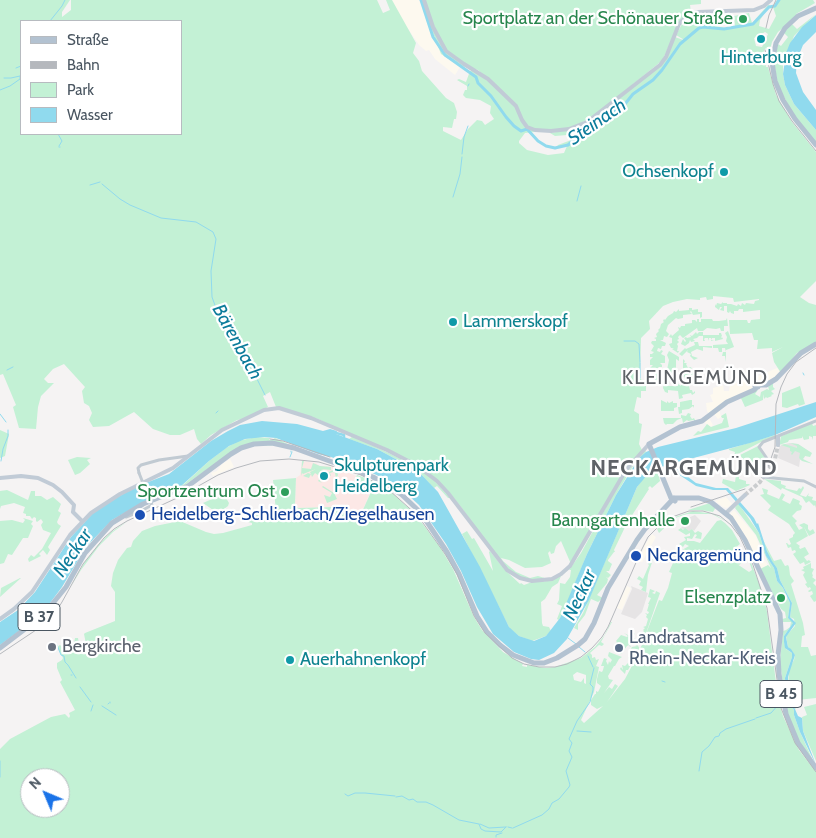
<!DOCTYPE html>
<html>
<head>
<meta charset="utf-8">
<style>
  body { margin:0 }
  #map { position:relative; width:816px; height:838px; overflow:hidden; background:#f5f3f3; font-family:Cabin,sans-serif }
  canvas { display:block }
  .legend { position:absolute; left:20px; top:20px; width:162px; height:115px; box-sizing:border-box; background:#fff; border:1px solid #b7bbc0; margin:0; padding:6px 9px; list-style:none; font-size:15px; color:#4a5661 }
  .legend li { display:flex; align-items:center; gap:10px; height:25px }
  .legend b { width:25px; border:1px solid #b7bbc0 }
  .north { position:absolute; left:20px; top:768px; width:50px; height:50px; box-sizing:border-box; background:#fff; border:1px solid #b7bbc0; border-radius:50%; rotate:315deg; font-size:14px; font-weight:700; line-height:20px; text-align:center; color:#4a5661 }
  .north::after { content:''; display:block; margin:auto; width:18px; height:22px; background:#1a73e8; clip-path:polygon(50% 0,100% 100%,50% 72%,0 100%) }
</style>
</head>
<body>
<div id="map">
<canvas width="816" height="838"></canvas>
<ul class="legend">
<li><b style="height:6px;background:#b3c2d1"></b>Straße</li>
<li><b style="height:6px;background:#b5b8bd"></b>Bahn</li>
<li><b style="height:14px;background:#c3f1d5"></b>Park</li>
<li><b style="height:14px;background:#90daee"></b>Wasser</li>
</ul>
<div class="north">N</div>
</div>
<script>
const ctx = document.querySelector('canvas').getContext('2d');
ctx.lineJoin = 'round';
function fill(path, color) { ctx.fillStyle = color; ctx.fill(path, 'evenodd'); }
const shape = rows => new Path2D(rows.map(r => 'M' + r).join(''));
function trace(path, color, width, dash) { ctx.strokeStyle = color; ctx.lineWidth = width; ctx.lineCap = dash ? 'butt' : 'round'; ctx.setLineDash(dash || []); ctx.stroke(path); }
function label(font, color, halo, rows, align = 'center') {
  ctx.font = font + ' Cabin,sans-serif'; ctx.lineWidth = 4.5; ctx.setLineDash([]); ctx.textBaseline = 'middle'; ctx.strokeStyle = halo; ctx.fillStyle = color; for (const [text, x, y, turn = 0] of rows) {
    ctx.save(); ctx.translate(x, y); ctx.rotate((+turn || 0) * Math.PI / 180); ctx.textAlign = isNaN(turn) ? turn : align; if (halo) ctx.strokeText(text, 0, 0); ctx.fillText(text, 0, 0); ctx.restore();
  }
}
fill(shape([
  [392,0,419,0,431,34,441,53,460,67,455,75,435,59,429,50,426,51,419,45,403,21],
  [777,368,781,373,768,381,762,383,757,380,758,376],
  [752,378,752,390,719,409,721,417,718,419,714,414,709,418,713,425,711,427,705,423,705,419,710,415,707,411,706,403,713,402,710,395,713,394,713,388,723,385,724,391,729,391,730,385],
  [230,459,234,467,213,476,211,473,217,471,222,464],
  [726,497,732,504,727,508,723,507,715,501],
  [734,510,756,536,764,559,768,565,765,567,760,569,730,514],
  [652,534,656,537,642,562,639,561,645,545],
  [627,586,631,588,622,610,617,608]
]), '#fdf9ef');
fill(shape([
  [790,443,798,444,808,451,804,458,800,460,799,467,778,458,779,448,781,445],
  [695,515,701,521,694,531,692,529,689,532,681,528,685,524,682,519,686,516,688,518],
  [631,586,648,593,642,612,635,619,621,614,632,589]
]), '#e6e4e5');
fill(shape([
  [302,461,316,463,320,466,327,466,340,469,356,476,354,482,359,488,362,489,367,487,371,491,361,514,333,507,298,508,295,504,296,478,300,475]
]), '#fce8e6');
fill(shape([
  [0,0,70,0,62,12,62,17,71,10,71,0,377,0,383,13,390,10,386,0,392,0,416,43,413,53,419,61,422,71,446,98,454,103,457,112,456,119,454,119,452,128,443,127,443,131,461,140,468,129,477,120,482,121,485,125,494,119,490,113,491,106,480,100,466,98,463,95,465,90,467,90,467,86,457,80,459,79,466,82,470,71,473,70,504,93,478,70,458,65,441,54,420,0,701,0,701,4,690,5,691,12,680,21,663,59,658,64,591,118,570,128,525,133,519,141,519,143,527,150,548,155,564,153,567,146,556,148,558,145,579,137,588,129,586,127,567,135,555,136,550,133,570,130,583,125,664,62,675,37,686,41,676,35,682,24,691,17,704,13,710,25,726,28,735,26,734,16,749,13,752,23,768,5,770,5,760,20,759,26,769,29,776,16,773,7,777,0,813,0,815,3,796,14,797,16,778,32,772,42,769,54,768,54,766,48,764,50,766,67,768,67,776,95,792,122,816,152,816,281,800,297,809,303,816,305,816,343,797,353,781,373,774,362,772,353,783,347,772,352,772,348,757,349,758,340,754,340,752,333,730,334,729,320,747,320,748,323,750,323,751,320,760,319,760,310,743,312,743,309,739,309,738,311,734,311,734,314,731,313,730,311,729,313,727,312,727,306,724,306,724,311,720,310,722,307,720,307,719,310,715,307,715,304,716,306,717,303,721,304,723,302,723,303,727,303,727,304,731,304,737,306,738,304,741,306,742,303,745,305,746,303,754,304,755,301,759,300,759,299,734,302,733,298,713,296,713,299,707,300,706,297,700,298,700,300,687,299,673,302,663,306,649,321,650,329,641,338,640,378,646,386,646,391,641,391,641,398,637,397,634,411,639,414,639,423,642,424,639,444,642,450,628,466,571,564,561,541,556,546,554,553,551,554,550,551,548,553,551,563,542,567,525,568,509,560,501,558,503,561,516,572,530,578,538,576,548,579,538,581,524,579,512,573,502,563,461,507,449,492,424,470,318,419,276,407,270,392,263,396,268,407,245,419,237,420,211,435,201,444,197,439,194,429,180,435,170,435,153,429,134,412,109,426,93,427,89,420,92,413,89,406,84,403,82,391,85,387,64,364,53,369,44,379,48,383,54,383,41,396,38,407,36,429,19,428,13,407,16,405,3,374,0,375],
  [21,21,181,21,181,134,21,134],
  [765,32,768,34,762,47,756,46,754,38],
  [816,14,794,36,783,64,783,74,785,85,794,104,816,130,816,143,795,117,778,86,774,61,778,44,781,46,788,37,784,33,791,23,797,29],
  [689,308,692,308,692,310,698,309,698,312,702,312,702,317,700,318,700,314,693,315,691,311,690,312,692,314,683,315,683,318,678,319,676,318,668,325,666,331,669,334,667,337,664,336,663,340,660,340,666,343,665,346,662,346,661,349,658,348,657,351,660,352,661,350,663,351,661,354,665,356,665,363,660,363,662,365,662,367,659,367,658,368,662,370,661,377,659,377,658,384,651,382,650,369,652,371,654,369,650,368,653,365,650,365,650,360,653,357,650,357,650,354,652,354,654,352,651,351,654,346,651,343,652,341,656,341,656,339,654,338,657,337,656,334,659,331,658,330,660,328,661,324,664,322,663,321,664,319,665,320,668,316,673,313,674,311,676,312,679,309,679,311,689,310],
  [727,318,728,326,724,326,724,331,721,331,720,328,716,329,707,328,703,331,698,331,697,328,683,338,680,335,678,337,679,339,677,340,679,342,677,344,678,346,677,351,679,351,678,353,672,349,674,348,671,348,669,344,672,343,672,338,669,337,671,334,672,336,679,330,678,327,680,328,681,326,685,326,685,324,692,323,692,320,695,320,697,322,697,319,699,319,699,322,701,322,701,319,712,319,713,321,719,321,726,320],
  [728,331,734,347,726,350,726,362,725,356,722,356,723,352,726,352,725,348,722,348,722,352,719,352,718,348,713,348,713,345,728,344,726,341,727,337,725,333],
  [696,332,697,334,699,332,703,332,703,335,719,335,719,333,721,333,722,336,721,337,721,338,722,337,723,339,715,341,715,338,712,338,711,340,714,341,711,341,711,338,709,338,708,341,708,338,705,338,704,339,705,341,703,341,703,336,699,336,697,338,693,339,695,341,691,342,690,340,689,343,685,346,681,344,683,339,685,342,686,341,684,338,686,337,687,338,691,337,690,335,692,336],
  [694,342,698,342,699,346,712,346,712,348,703,347,703,351,697,349,691,352,692,356,698,358,694,360,690,356,691,354,687,352,688,350,682,356,679,354,685,348,686,349,695,345],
  [669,351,679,357,679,361,676,359,676,375,679,375,679,382,671,380,672,377,669,378,669,382,669,380,667,381,665,379,665,381,662,380,666,375,669,360,667,355],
  [683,359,685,361,684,363,687,363,686,364,688,368,691,367,695,378,693,378,694,376,689,378,688,375,684,378,683,375],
  [686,382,688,382,690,390,692,390,693,393,695,391,695,393,692,395,691,393,682,395,683,398,679,399,678,391,668,390,668,393,665,392,663,388,664,383,669,386,678,386,678,384,681,386,681,383,684,383,684,385,686,385],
  [773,383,773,387,775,389,771,391,774,394,771,395,772,396,767,398,766,397,764,399,763,394,763,400,745,407,740,396,758,390,755,394,760,397,761,392,767,389,769,390,768,386],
  [800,386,805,404,799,406,798,404,787,408,782,407,782,393],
  [661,400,667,403,667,401,669,403,673,401,673,403,677,403,677,407,674,408,674,411,661,411],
  [690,400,692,400,692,405,694,405,694,408,693,406,689,409,682,410,682,413,679,414,678,407,680,407,680,402],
  [688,413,691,414,690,416,692,419,694,418,696,422,694,421,694,420,688,421,687,420,683,423,682,418,677,420,673,424,667,424,666,425,664,423,663,418,681,418,681,415,686,416],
  [726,413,729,427,693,436,698,431,701,432,707,424,711,427,722,423,724,418,722,418,721,416],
  [812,423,813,426,816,425,816,436,813,436,813,440,812,437,809,436,809,439,804,440,802,436,802,438,789,440,788,442,779,445,781,437,777,438],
  [0,430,9,434,5,456,0,458],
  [775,435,775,437,761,442,734,456,735,452,729,450,729,449],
  [353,436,408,461,433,479,450,498,448,498,437,486,434,488,418,471,377,449,349,439],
  [256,437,270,438,269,440,272,440,275,438,290,445,240,446,182,487,168,491,184,484,209,461,226,448,238,441],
  [790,443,798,444,812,453,810,457,805,456,803,459,813,464,802,461,799,458,800,453,795,451,792,455,791,454,792,452,790,451,790,448,781,445,785,444,797,448,797,446],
  [758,446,767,460,764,468,753,467,744,461,740,455],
  [645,450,646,452,633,466,616,495,587,554,568,601,559,620,557,619,562,606,557,604,559,600,560,583,565,584,570,577,571,570,569,570,581,553,621,480],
  [77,457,91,458,87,460,90,464,80,473,75,475,68,460],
  [302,461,304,461,302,468,311,469,313,463,320,466,331,467,331,470,321,469,329,472,333,470,334,467,336,468,338,475,336,479,335,473,333,472,330,473,331,476,323,472,323,476,320,481,322,483,318,481,321,477,315,473,312,477,311,474,309,478,303,476,308,473,311,474,310,472,316,469,303,474,302,473,301,476],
  [657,468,660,481,652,488,650,486,648,488,649,489,627,523,614,550,615,552,614,552,608,560,608,561,612,564,609,571,606,571,611,575,608,578,606,577,608,579,607,583,597,595,603,598,598,602,591,599,585,615,578,624,578,630,574,628,583,613,637,487,644,477],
  [357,475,371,480,389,490,416,515,440,547,453,569,474,617,482,630,503,652,523,664,522,666,527,667,527,665,546,668,555,667,581,658,595,647,604,636,611,622,612,622,601,642,604,644,602,646,599,645,590,653,592,655,592,658,595,657,596,660,599,659,596,666,599,667,594,692,581,720,584,723,603,706,597,709,591,705,591,700,595,694,596,694,596,691,598,692,601,686,597,683,597,679,599,671,602,672,603,670,604,666,601,666,604,658,607,659,606,661,608,665,609,661,610,663,612,660,608,656,609,652,622,657,619,659,615,666,614,666,608,676,609,679,613,680,604,693,609,687,612,689,615,684,618,686,607,702,625,679,635,660,636,655,628,670,626,670,625,674,620,669,621,667,623,670,622,665,625,666,629,662,628,657,630,657,633,652,630,650,632,647,637,646,633,644,635,641,640,649,644,640,642,642,640,641,639,637,644,631,643,630,645,628,643,627,646,626,648,619,646,617,647,615,645,613,648,614,649,612,647,611,649,604,648,604,651,598,648,597,650,589,655,591,652,593,655,594,656,591,660,593,644,639,659,600,662,601,668,588,672,573,669,572,676,556,682,550,689,546,685,544,683,547,679,544,686,540,684,537,690,536,690,533,686,535,678,530,681,528,683,530,685,528,689,531,692,529,695,533,698,531,702,533,701,539,695,538,697,535,695,534,692,539,687,538,687,541,694,541,700,543,717,521,721,520,725,523,732,530,740,544,735,548,743,562,739,565,737,564,749,572,752,570,749,561,750,560,763,594,767,612,778,698,783,716,799,750,816,772,816,838,0,838,0,749,10,739,51,717,65,714,69,718,70,716,69,713,75,710,60,682,62,680,57,668,57,663,62,660,63,658,57,647,60,645,62,647,63,645,61,643,65,641,74,643,75,638,78,638,79,644,86,644,84,634,85,633,115,621,115,592,111,586,113,573,118,560,127,548,131,547,133,541,142,531,155,526,180,521,206,532,214,534,223,533,252,525,252,523,240,520,240,518,276,512,273,480,296,478,295,504,298,508,333,507,361,514,371,492,367,487,362,489,356,488,356,483,354,482],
  [577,672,586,675,586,684,584,683,584,678,581,682,574,680,573,675],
  [30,778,60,778,60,808,30,808],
  [736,475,739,477,739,479,746,481,746,484,749,484,750,485,736,491,722,483,723,479,735,482],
  [764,479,781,481,781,484,786,486,785,488,788,489,797,491,799,488,801,489,803,486,804,488,800,495,806,497,809,493,808,496,813,497,812,500,816,501,816,508,815,505,814,506,809,501,806,503,802,497,782,488,781,490],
  [323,486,334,493,337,499,327,503,324,495,330,497,332,493,322,487],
  [762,488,768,490,767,494,779,499,782,493,785,495,782,500,790,504,793,498,800,501,799,504,802,506,801,510,797,511,792,516,797,521,795,523,799,530,803,528,799,525,804,523,808,525,808,529,810,531,813,529,815,533,809,536,804,527,808,536,796,543,800,546,799,547,800,549,805,547,809,554,804,557,807,561,809,560,811,562,805,565,804,562,800,564,793,554,796,552,795,550,792,551,791,547,788,548,786,543,787,543,789,545,791,544,789,539,793,537,793,535,795,533,789,524,768,510,771,506,760,495,764,494],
  [7,490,28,500,31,491,35,491,35,496,41,496,47,500,53,497,61,504,58,511,61,513,57,522,58,524,61,526,48,547,50,550,47,555,43,550,39,554,41,556,29,562,28,559,31,555,34,557,42,549,51,533,43,530,41,525,43,522,41,519,37,522,36,521,36,518,34,517,32,519,30,516,26,516,26,514,23,513,25,507,14,503,1,506,0,509,0,491],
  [221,495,226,498,229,503,228,506,224,509,213,510,203,503],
  [710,503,716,507,713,512,701,510,688,510],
  [738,503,759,533,766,556,774,568,777,581,783,588,790,603,788,618,794,622,784,636,784,642,786,649,792,653,792,657,785,678,786,691,788,700,794,710,794,715,800,732,814,763,800,744,787,714,780,662,783,631,786,630,790,627,791,622,783,622,782,619,786,618,785,612,781,609,760,569,768,565,771,568,756,535,735,508],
  [693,511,714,514,727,522,712,514,687,514,675,518,659,533,657,529,669,519],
  [23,518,33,521,31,524,33,526,28,538,23,538,12,555,8,554,4,563,0,564,0,521,12,520,23,523,25,520],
  [128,521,113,532,99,546,81,570,70,588,84,563,98,545,111,532],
  [467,531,472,539,474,538,493,571,489,552,490,551,504,569,520,584,521,583,524,585,532,582,548,581,561,576,558,583,552,587,545,599,541,602,542,623,543,626,549,627,551,631,546,636,532,641,519,636,510,629,462,534],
  [763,540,774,561,781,559,785,566,788,565,789,567,790,575,794,581,791,584,803,623,805,635,802,636,801,647,808,647,811,656,816,655,816,698,797,700,795,702,796,710,789,696,788,688,789,669,794,660,795,655,788,647,786,636,795,626,794,619,790,617,792,603,780,580,777,568,770,559],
  [651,558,653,559,648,575,646,592,641,590,643,587,639,585,641,581,637,579,639,576,643,579,649,565,648,564],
  [811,563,811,568,814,569,812,573,813,576,812,577,816,580,813,583,816,586,816,601,814,602,810,596,813,594,812,591,809,592,808,591,811,589,810,587,808,588,805,584,807,583,803,575,805,572,801,570,804,569,803,567],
  [20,578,21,578,0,597,1,588],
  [624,633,630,636,635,633,633,637,635,639,633,642,630,641,629,645,631,646,630,647,629,645,627,646,621,654,614,651,622,649,623,646,620,644,617,646,615,644,617,642,616,641,621,635,627,637,628,636],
  [816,704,816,761,803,731,802,717,807,715,804,707]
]), '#c3f1d5');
fill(shape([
  [816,15,816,32,803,45,797,60,796,73,803,92,816,110,816,130,794,104,785,85,783,74,786,53,790,43,802,27],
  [816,402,816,417,800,424,775,435,750,443,671,464,696,483,716,488,728,488,754,518,757,524,758,523,767,551,772,561,777,568,780,580,792,603,790,617,796,623,786,637,788,647,791,649,795,655,788,677,788,693,798,716,802,718,803,731,816,765,800,732,794,715,794,710,788,700,786,691,785,678,792,657,792,653,785,648,784,642,784,636,793,623,788,618,790,603,783,588,777,581,774,568,766,556,759,533,750,518,726,490,713,490,696,486,666,466,660,467,648,474,637,487,589,600,567,639,554,653,539,660,531,659,514,652,493,634,477,607,461,571,446,544,419,505,396,484,357,466,331,457,318,454,276,438,264,437,245,439,229,446,209,461,180,487,147,500,112,520,86,547,62,587,50,603,19,631,0,645,0,622,18,610,35,592,71,537,93,513,105,504,138,486,169,474,211,441,228,431,240,425,262,421,297,424,323,431,330,429,337,431,336,434,377,449,418,471,438,492,480,567,509,627,519,636,534,641,546,636,560,618,587,554,616,495,639,458,646,452,658,447,736,428]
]), '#90daee');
trace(shape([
  [50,21,62,6,65,0],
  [16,68,21,66],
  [4,78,11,78,20,76],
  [468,86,469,84],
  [0,90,10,86,20,79,20,76,21,75],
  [58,134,62,141,59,146],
  [59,147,60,147],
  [462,154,464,137,468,126],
  [102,184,120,199,130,205,161,218,196,222,213,232,216,239,211,271,212,297,221,322,241,347,265,395],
  [90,185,100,182],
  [453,197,460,174,462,157],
  [577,201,581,186],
  [624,341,635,341,639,344,640,362],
  [7,370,13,367],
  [803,373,804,375],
  [640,378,640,363],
  [216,413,218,411],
  [0,414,6,422],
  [291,451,291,452],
  [290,457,292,452],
  [1,461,3,449,8,436,8,430],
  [568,638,576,644],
  [57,645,61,655,64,656,65,662,68,665,76,678],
  [579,647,585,652],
  [588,656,593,667],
  [71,675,72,675],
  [662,681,665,682],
  [80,687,91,702],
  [110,703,110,702],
  [108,704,109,703],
  [102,706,116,715],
  [91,711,93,705],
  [756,718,771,713,779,704],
  [577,731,591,732],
  [0,761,0,777],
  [699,771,702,752,709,746,715,737,719,736,720,733,726,729,755,719],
  [345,794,348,796,355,793,365,793,395,796],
  [396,797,402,796,409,800,413,799,417,802,426,802,433,805,459,820,479,824,481,829,485,831,501,832,506,827],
  [480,824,489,828,506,827],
  [508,827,512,828],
  [513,828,542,815,549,809,552,803,559,799,569,787,570,785,566,771,572,757,569,751,572,743,569,739,577,721,590,702,593,690,593,687,590,684,594,668],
  [496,837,496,835,502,833]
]), '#90daee', 1);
trace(shape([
  [336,433,344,435,344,437]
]), '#90daee', 2.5);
trace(shape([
  [421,0,433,37,445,55,476,77,478,83,491,96,506,117,514,126,521,131,527,129,538,141,546,146,555,148,568,145,591,125,625,104,633,94,653,80,662,70,680,44,699,28,703,27,724,29,753,24,769,7,775,6,779,0]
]), '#90daee', 3);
trace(shape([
  [745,495,760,482,769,469,775,459,778,445]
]), '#caccce', 4, [4, 2]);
trace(shape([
  [816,421,763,442,759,447,768,460,767,464,762,473,763,477,804,481,816,487],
  [139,473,138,468,141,465,159,460,188,456],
  [126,517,141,511,152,505,151,503]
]), '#c1cad2', 3);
trace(shape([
  [424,0,433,27,446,51,464,64,488,79,516,106,522,120,527,127,535,130,551,131,569,129,587,122,660,65,666,57,679,24,688,15,698,12,754,10,764,6,771,0],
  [778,445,778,437],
  [0,478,21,476,38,478,53,485,62,492,74,505,73,512],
  [73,512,82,521],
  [726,513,745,495],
  [0,619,14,609,32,592,70,535,91,513,120,494,173,468,222,430,264,410,279,408,311,418,387,450,416,465,437,481,448,493,507,570,520,578,532,581,552,579,561,574,570,566,626,470,649,444]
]), '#c1cbd6', 4);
trace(shape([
  [816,8,798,16,785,28,776,43,772,62,775,81,783,100,795,119,816,145],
  [756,383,759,384,758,387,755,386,756,383],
  [759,385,766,385,776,379,801,353,816,344],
  [674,498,699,498,711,502,731,518,745,540,780,614,781,630,778,655,779,674,786,714,798,743,816,768],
  [675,501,671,498,649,444,680,427,702,421,727,402,754,390,757,387],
  [0,648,25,629,49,608,66,587,85,553,112,523,143,504,188,486,231,454,241,448,254,444,272,443,294,448,373,477,401,494,421,513,447,552,459,574,477,616,487,632,500,645,513,655,534,663,544,663,557,658,578,645,585,639,594,623,608,588,637,540,645,529,674,498]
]), '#b3c2d1', 5);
trace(shape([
  [766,28,769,15,776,0],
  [765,50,773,84,779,101,792,121,816,151],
  [270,439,283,441,330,457],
  [768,467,775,447,776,404,781,387,787,374,796,362,816,348],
  [691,507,745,489],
  [0,654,42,626,54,615,62,602,83,564,104,538,114,529,127,521,177,498,218,475,236,468,260,461,289,459,319,462,361,475,389,490,418,516,445,554,457,574,474,616,485,633,512,658,524,664,539,667,555,667,567,664,581,657,592,648,602,637,608,627,641,551,648,537,662,523,672,517,689,511,703,511,720,516,731,525,740,537,753,565,767,608,781,708,795,743,816,772]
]), '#b5b8bd', 1);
trace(shape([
  [139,473,151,503]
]), '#c1cad2', 3);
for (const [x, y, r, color] of [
  [743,19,5,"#2e9e5b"],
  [761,39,5,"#0f9aa8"],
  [724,172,5,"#0f9aa8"],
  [453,322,5,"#0f9aa8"],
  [324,476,5,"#0f9aa8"],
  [285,492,5,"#2e9e5b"],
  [140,515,6,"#1a4fb4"],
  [685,521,5,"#2e9e5b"],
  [636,556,6,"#1a4fb4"],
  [781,598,5,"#2e9e5b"],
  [52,647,5,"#6b7280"],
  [619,648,5,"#5c6f8a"],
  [290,660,5,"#0f9aa8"]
]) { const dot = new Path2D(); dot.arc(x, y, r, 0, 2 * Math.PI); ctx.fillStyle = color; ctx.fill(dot); trace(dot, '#fff', 2); }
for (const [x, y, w] of [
  [39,617,42],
  [781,694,42]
]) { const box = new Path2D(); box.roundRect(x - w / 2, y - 13.5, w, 27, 4); ctx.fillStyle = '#fff'; ctx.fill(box); trace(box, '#4a5661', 1); }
label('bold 16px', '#4a5661', null, [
  ["B 37",39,617],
  ["B 45",781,694]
]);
label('18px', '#27864d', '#fff', [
  ["Sportplatz an der Schönauer Straße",733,19],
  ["Sportzentrum Ost",275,492],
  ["Banngartenhalle",675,521],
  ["Elsenzplatz",771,598]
], 'right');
label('18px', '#0d838f', '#fff', [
  ["Hinterburg",761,58,"center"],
  ["Ochsenkopf",714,172,"right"],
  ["Lammerskopf",463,322],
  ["Skulpturenpark",334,466],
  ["Heidelberg",334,487],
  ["Auerhahnenkopf",300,660]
], 'left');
label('18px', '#164399', '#fff', [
  ["Heidelberg-Schlierbach/Ziegelhausen",151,515],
  ["Neckargemünd",647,556]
], 'left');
label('18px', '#4e5e75', '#fff', [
  ["Landratsamt",629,638],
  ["Rhein-Neckar-Kreis",629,659]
], 'left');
label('18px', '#5b616d', '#fff', [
  ["Bergkirche",62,647]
], 'left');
label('italic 19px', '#0c7c9b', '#fff', [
  ["Steinach",597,122,-35],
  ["Bärenbach",237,342,61],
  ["Neckar",73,553,-56],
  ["Neckar",580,595,-65]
]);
ctx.letterSpacing = '1px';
label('20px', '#5f6368', '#fff', [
  ["KLEINGEMÜND",695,378]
]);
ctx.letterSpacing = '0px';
ctx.letterSpacing = '1px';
label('bold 22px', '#5f6368', '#fff', [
  ["NECKARGEMÜND",684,469]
]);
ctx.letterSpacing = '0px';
</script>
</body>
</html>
